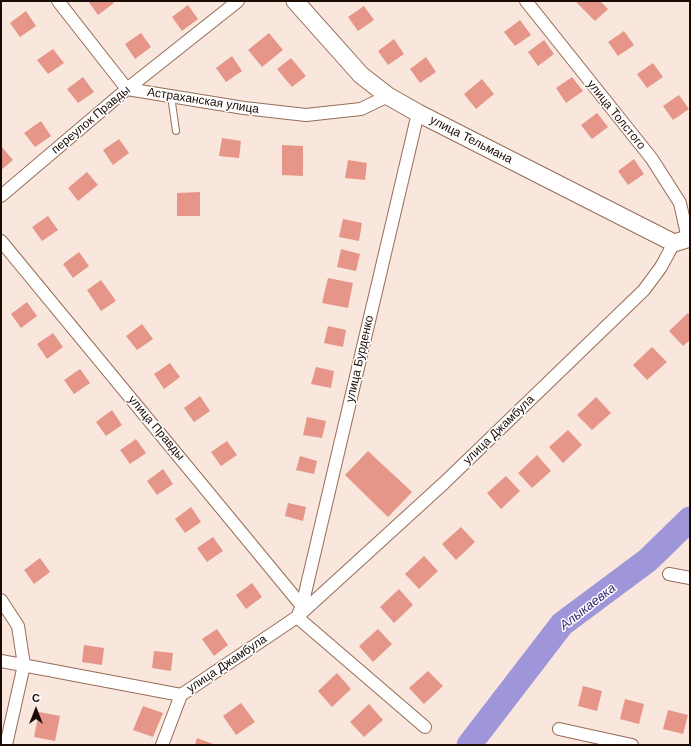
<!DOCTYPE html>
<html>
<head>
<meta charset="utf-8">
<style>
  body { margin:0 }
  #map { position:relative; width:691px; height:746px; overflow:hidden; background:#f9e6dc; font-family:Helvetica,sans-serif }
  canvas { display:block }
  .frame { position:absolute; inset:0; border:2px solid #1a0b04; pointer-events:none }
  .north { position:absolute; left:16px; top:690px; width:40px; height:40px; -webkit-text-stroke:3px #fff; paint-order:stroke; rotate:0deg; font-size:11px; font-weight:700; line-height:16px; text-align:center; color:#1a0b04 }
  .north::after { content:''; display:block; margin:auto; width:14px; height:18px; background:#1a0b04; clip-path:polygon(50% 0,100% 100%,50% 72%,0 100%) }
</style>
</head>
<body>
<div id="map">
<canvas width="691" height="746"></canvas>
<div class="frame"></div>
<div class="north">С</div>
</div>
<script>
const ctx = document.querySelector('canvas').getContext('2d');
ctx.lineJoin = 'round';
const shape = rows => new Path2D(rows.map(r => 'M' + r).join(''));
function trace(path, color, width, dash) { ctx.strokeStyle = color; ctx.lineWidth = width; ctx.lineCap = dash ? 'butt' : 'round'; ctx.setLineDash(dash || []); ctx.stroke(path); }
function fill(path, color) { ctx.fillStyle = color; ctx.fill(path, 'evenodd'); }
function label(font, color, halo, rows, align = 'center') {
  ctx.font = font + ' Helvetica,sans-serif'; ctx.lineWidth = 3; ctx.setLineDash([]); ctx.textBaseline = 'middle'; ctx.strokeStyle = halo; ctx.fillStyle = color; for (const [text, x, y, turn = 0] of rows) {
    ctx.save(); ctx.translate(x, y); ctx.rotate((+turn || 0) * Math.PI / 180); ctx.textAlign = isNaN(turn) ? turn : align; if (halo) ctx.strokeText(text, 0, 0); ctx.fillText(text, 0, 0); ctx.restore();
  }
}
trace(shape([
  [469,745,562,624,648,560,690,519]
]), '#9f96da', 25);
fill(shape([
  [88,1,112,1,114,3,98,15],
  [575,1,600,1,608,9,595,21],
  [188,5,198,19,182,31,172,17],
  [364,6,374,20,358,31,348,17],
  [26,11,36,26,20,37,10,23],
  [520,20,531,35,515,46,504,32],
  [624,31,634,45,618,56,608,42],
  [141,33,151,47,135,59,125,44],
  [269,33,283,50,262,67,248,50],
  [394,39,404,54,388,65,378,51],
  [544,40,554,54,538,66,528,52],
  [53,49,64,63,48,74,37,60],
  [232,56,242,71,226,82,216,68],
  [426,57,436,72,420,83,410,69],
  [291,58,306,76,292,87,277,69],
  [653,63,663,77,647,88,637,74],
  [83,77,94,92,78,103,67,89],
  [572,77,583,91,566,103,556,88],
  [482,79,494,94,476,109,464,94],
  [679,95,689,109,673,120,663,106],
  [597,113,608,127,592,139,581,125],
  [41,121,51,136,35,147,24,133],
  [222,138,241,141,239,158,219,156],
  [119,139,129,153,113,165,103,150],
  [282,145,303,146,303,176,282,175],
  [1,146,13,160,1,170],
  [634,159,644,174,628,185,618,171],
  [348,160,367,163,365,180,345,178],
  [87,172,98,185,78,201,68,188],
  [200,192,200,216,177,216,177,193],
  [48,216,58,230,42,241,32,227],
  [343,219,362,223,359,241,339,237],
  [341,249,360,254,356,271,337,267],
  [79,252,89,266,73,278,63,264],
  [328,278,353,283,348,308,322,303],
  [101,280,116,301,101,311,87,290],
  [27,302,37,316,21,328,11,314],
  [688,313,690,315,690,340,683,346,669,331],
  [142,324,153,339,137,350,126,336],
  [328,326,346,330,343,347,324,343],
  [53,333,63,347,47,359,37,344],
  [652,347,667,362,647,380,633,365],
  [170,363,180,377,164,389,154,374],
  [316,367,334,371,331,388,311,384],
  [80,369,90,383,74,394,64,380],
  [200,396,210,411,194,422,184,408],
  [596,397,611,413,592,430,577,415],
  [112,410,122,425,106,436,96,422],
  [307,417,326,421,322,438,303,435],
  [568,430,582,445,563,463,549,447],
  [136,439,146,453,130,464,120,450],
  [227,441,237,455,221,466,211,452],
  [368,451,412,492,388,517,345,475],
  [537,455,551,471,532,488,518,473],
  [300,456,317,461,314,474,296,470],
  [163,469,173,484,157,495,147,481],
  [506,476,520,491,501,509,487,493],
  [288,503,306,507,303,521,285,516],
  [191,507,201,522,185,533,175,519],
  [461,527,475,542,456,560,442,544],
  [213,537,223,551,207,562,197,548],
  [424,556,438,571,419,589,405,574],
  [40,558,50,572,34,584,24,570],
  [252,583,262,597,246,609,236,595],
  [399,589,413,605,394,623,380,607],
  [217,629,228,645,214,656,202,639],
  [378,629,392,644,373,662,359,646],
  [84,645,104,648,102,665,82,662],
  [154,651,173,653,171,671,152,668],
  [428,671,443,686,424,704,409,688],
  [337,673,351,689,332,707,318,691],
  [583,686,602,691,597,711,578,706],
  [625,699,644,704,639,724,620,719],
  [241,703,255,722,236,735,223,716],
  [369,704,383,720,364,737,350,722],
  [143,706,163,713,153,737,133,730],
  [668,710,688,715,683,734,663,729],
  [39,712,60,716,55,741,34,737],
  [197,738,216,745,195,745]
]), '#e59689');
const service = shape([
  [171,96,176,131]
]);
const minor = shape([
  [58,1,127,89,244,108,306,115,361,109,388,96],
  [526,1,652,159,680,203,688,239],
  [1,196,127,89,238,1],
  [1,241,302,606,297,617,425,727],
  [669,574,690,578],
  [1,600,18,626,24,665,6,745],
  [302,606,418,113],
  [1,661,181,695],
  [559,729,632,745],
  [162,745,181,695,297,617,444,483,644,290,661,267,674,243]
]);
const secondary = shape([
  [295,1,361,75,388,96,418,113,674,243,690,238]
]);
trace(service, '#966d57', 8);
trace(minor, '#966d57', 14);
trace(secondary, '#966d57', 19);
trace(service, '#fff', 6);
trace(minor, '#fff', 12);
trace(secondary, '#fff', 17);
label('12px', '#1a0b04', '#fff', [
  ["Астраханская улица",203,101,9],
  ["улица Толстого",616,115,51],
  ["переулок Правды",91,120,-40],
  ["улица Тельмана",471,140,27],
  ["улица Бурденко",360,359,-77],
  ["улица Правды",156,428,50],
  ["улица Джамбула",499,430,-44],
  ["улица Джамбула",227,664,-34]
]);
label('italic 13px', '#392574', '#fff', [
  ["Алыкаевка",588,607,-38]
]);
</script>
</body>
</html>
